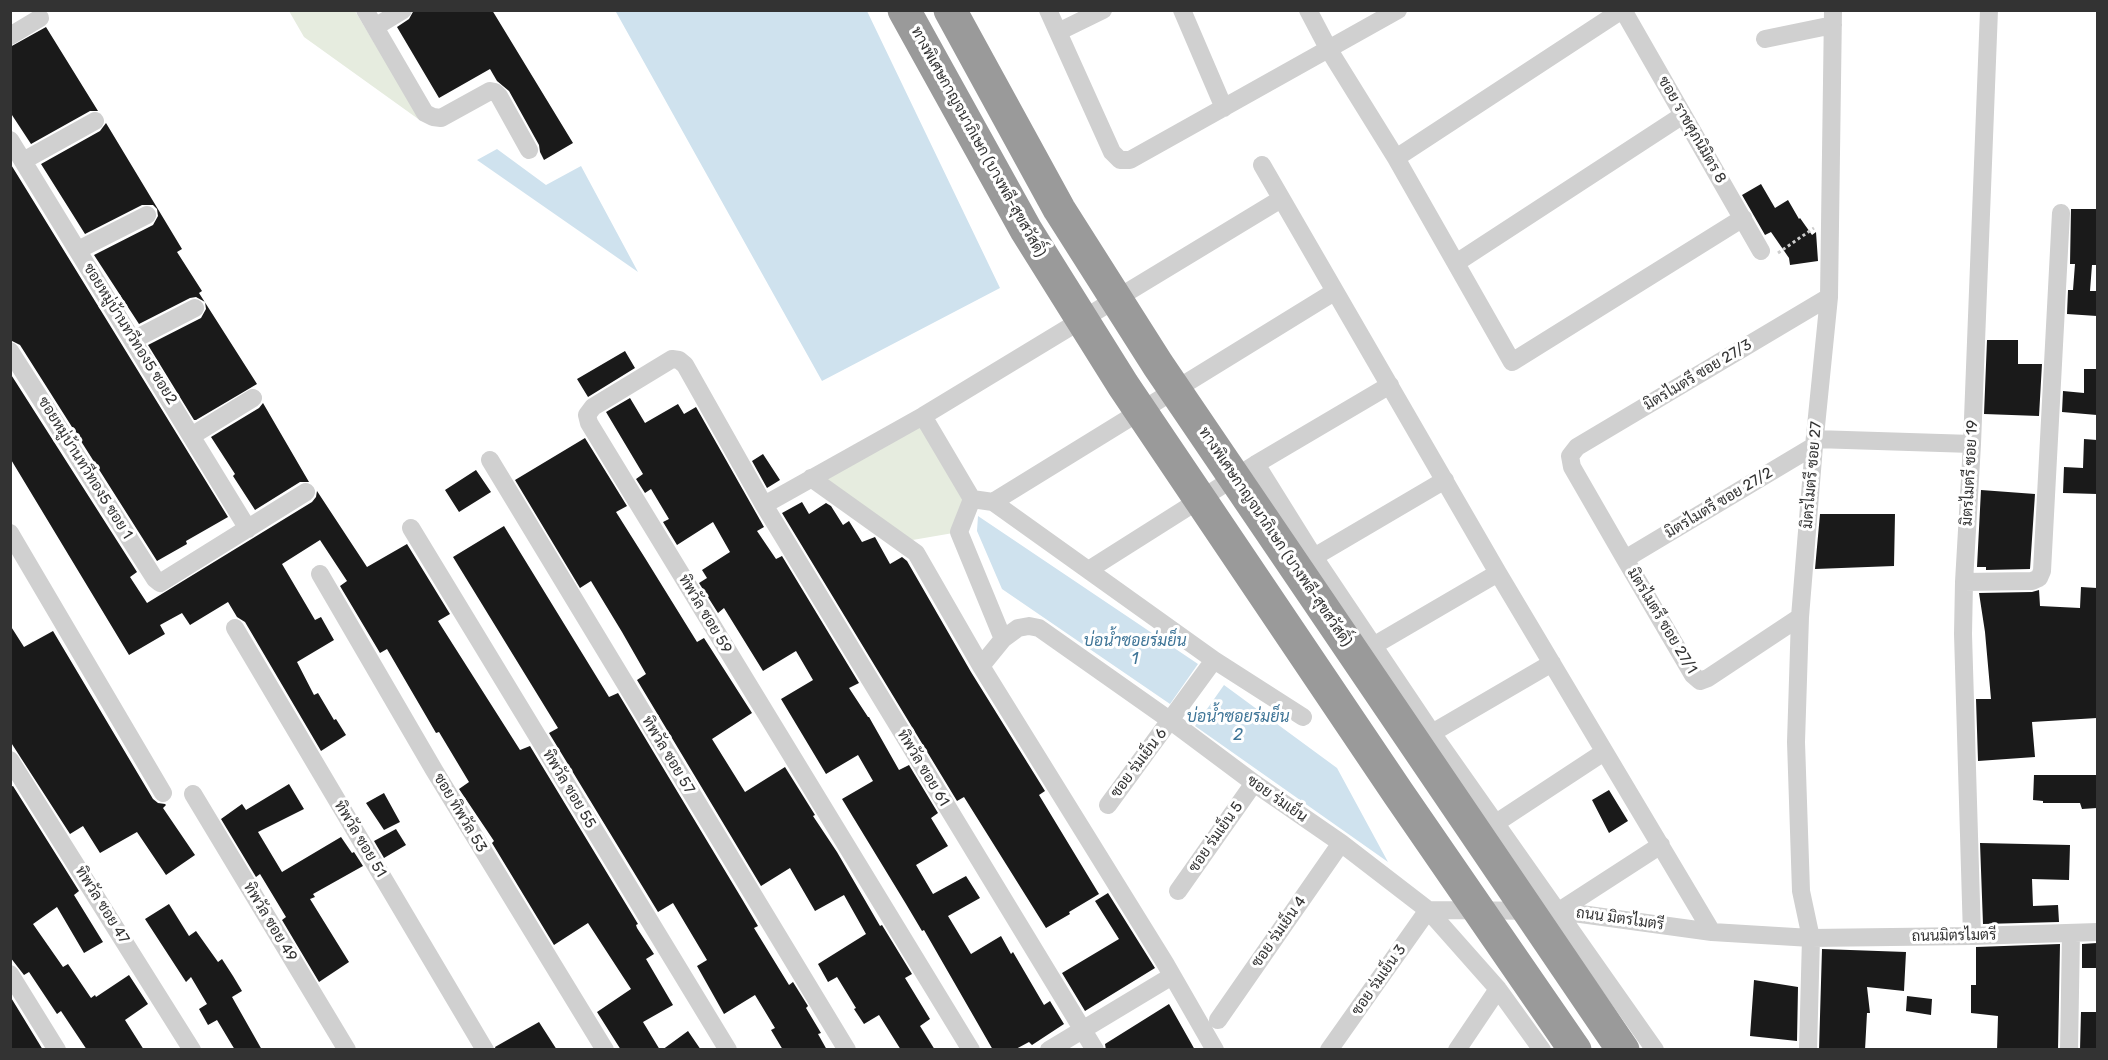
<!DOCTYPE html>
<html>
<head>
<meta charset="utf-8">
<style>
  body { margin:0 }
  #map { position:relative; width:2108px; height:1060px; overflow:hidden; background:#fff; font-family:Rubik,sans-serif }
  canvas { display:block }
  .frame { position:absolute; inset:0; border:12px solid #333; pointer-events:none }
</style>
</head>
<body>
<div id="map">
<canvas width="2108" height="1060"></canvas>
<div class="frame"></div>
</div>
<script>
const ctx = document.querySelector('canvas').getContext('2d');
ctx.lineJoin = 'round';
function fill(path, color) { ctx.fillStyle = color; ctx.fill(path, 'evenodd'); }
const shape = rows => new Path2D(rows.map(r => 'M' + r).join(''));
function trace(path, color, width, dash) { ctx.strokeStyle = color; ctx.lineWidth = width; ctx.lineCap = dash ? 'butt' : 'round'; ctx.setLineDash(dash || []); ctx.stroke(path); }
function label(font, color, halo, rows, align = 'center') {
  ctx.font = font + ' Rubik,Sarabun,sans-serif'; ctx.lineWidth = 6; ctx.setLineDash([]); ctx.textBaseline = 'middle'; ctx.strokeStyle = halo; ctx.fillStyle = color; for (const [text, x, y, turn = 0] of rows) {
    ctx.save(); ctx.translate(x, y); ctx.rotate((+turn || 0) * Math.PI / 180); ctx.textAlign = isNaN(turn) ? turn : align; if (halo) ctx.strokeText(text, 0, 0); ctx.fillText(text, 0, 0); ctx.restore();
  }
}
fill(shape([
  [289,11,355,11,421,121,304,37],
  [923,416,972,499,959,532,901,542,811,478]
]), '#e6ecdf');
fill(shape([
  [612,11,867,11,1000,288,822,381,616,12],
  [497,149,546,185,581,166,638,272,477,160],
  [978,516,1198,664,1170,704,1002,589,977,531],
  [1224,685,1337,768,1388,862,1195,726]
]), '#cfe2ee');
fill(shape([
  [414,10,492,10,573,143,544,160,540,152,539,145,509,91,497,81,490,69,439,98,397,27,409,19],
  [46,27,98,111,90,111,31,144,10,112,10,47],
  [106,123,182,249,177,252,202,291,199,293,257,384,196,420,194,420,148,345,201,318,206,309,205,302,196,297,190,298,139,324,94,255,153,225,158,216,157,209,153,205,142,205,85,234,41,164,100,131],
  [10,163,228,517,186,541,187,544,157,561,20,345,10,340],
  [1761,184,1775,208,1788,200,1799,219,1800,218,1812,235,1816,232,1818,261,1790,265,1789,258,1771,232,1765,235,1742,195],
  [2071,209,2097,209,2097,265,2092,265,2090,291,2097,291,2097,316,2067,314,2068,290,2073,290,2075,264,2070,264],
  [1987,340,2018,340,2018,364,2042,364,2039,416,1984,414],
  [625,351,635,368,588,397,577,379],
  [2084,369,2097,369,2097,415,2062,412,2063,391,2084,393],
  [10,373,137,572,130,577,147,603,312,502,316,497,317,491,367,567,407,544,450,614,438,621,520,750,530,746,638,924,636,925,637,928,654,954,646,959,673,1005,643,1022,660,1050,621,1050,597,1012,631,989,588,923,554,945,492,843,494,841,459,789,469,782,439,732,436,733,387,649,380,653,340,586,347,581,320,540,282,564,315,620,321,617,334,640,297,662,314,695,318,693,334,720,336,719,346,735,321,751,245,622,237,617,228,602,190,625,182,613,160,625,165,634,129,655,10,458],
  [630,398,645,423,678,404,684,414,696,407,764,527,757,531,776,559,782,556,859,683,849,688,868,717,869,717,899,770,909,765,938,813,931,818,948,846,916,865,933,894,966,876,980,898,948,916,971,954,1001,936,1011,954,1013,952,1044,1005,1050,1001,1064,1024,1032,1045,1029,1042,1014,1050,993,1050,924,930,922,931,906,904,842,799,873,781,858,755,826,774,781,699,813,680,796,651,763,671,724,608,718,613,699,583,707,578,702,570,730,552,713,522,677,545,663,522,669,519,651,489,645,493,636,479,643,474,606,412],
  [263,403,309,482,300,482,255,510,233,476,235,474,211,437,259,408],
  [585,438,627,506,616,512,645,558,697,642,704,638,752,713,712,739,745,792,785,767,815,815,813,816,837,852,880,926,882,925,912,974,905,978,930,1019,920,1026,935,1050,901,1050,879,1015,864,1024,854,1009,856,1008,837,977,828,982,818,964,866,934,844,895,815,911,790,868,761,886,637,680,646,674,622,632,591,581,580,588,515,480],
  [2084,439,2097,440,2097,494,2063,493,2064,467,2083,468],
  [763,454,780,480,767,488,752,461],
  [476,470,491,492,459,512,445,490],
  [1981,490,2035,494,2030,569,1986,570,1986,567,1977,567],
  [802,502,809,514,826,503,831,506,843,525,849,521,862,542,875,537,890,564,902,557,907,561,971,672,1045,791,1039,795,1099,894,1069,912,1070,914,1046,928,964,797,957,801,782,513],
  [1820,514,1895,514,1894,566,1815,569],
  [504,526,609,697,618,693,742,899,758,926,754,928,789,985,793,982,808,1006,806,1008,821,1033,818,1034,827,1050,783,1050,771,1030,775,1028,755,995,724,1014,697,966,707,960,673,903,658,912,549,733,558,728,453,557],
  [2081,587,2097,588,2097,718,2032,722,2035,757,1978,761,1976,699,1991,699,1985,632,1979,593,2032,592,2039,590,2040,606,2080,608],
  [10,625,24,647,53,631,153,799,158,803,165,804,166,805,163,808,195,855,166,875,137,832,100,853,83,826,70,834,10,741],
  [2034,775,2097,775,2097,808,2082,809,2080,803,2043,803,2043,801,2033,800],
  [289,784,304,809,258,832,282,872,341,837,352,853,354,852,363,866,313,894,315,897,310,899,349,962,319,982,282,920,286,917,260,874,256,877,221,819,242,804,246,810],
  [13,786,79,891,74,895,103,942,84,953,57,907,33,924,63,967,68,964,91,998,95,995,96,997,129,975,148,1004,125,1020,144,1050,87,1050,61,1011,57,1014,29,972,24,975,10,957,10,787],
  [1609,790,1628,821,1609,833,1592,800],
  [384,793,400,822,384,830,366,803],
  [396,829,406,845,384,858,374,841],
  [1980,843,2070,845,2069,880,2032,879,2033,906,2058,905,2059,922,1983,924],
  [1108,893,1155,968,1085,1011,1062,973,1119,939,1095,901],
  [169,904,189,936,196,931,218,962,222,959,233,976,242,991,232,997,262,1050,235,1050,217,1020,208,1025,199,1009,207,1004,191,977,186,982,145,919],
  [2097,943,2097,968,2082,968,2082,944],
  [2060,944,2058,1050,1997,1050,1998,1016,1971,1013,1971,985,1976,985,1976,947],
  [1822,949,1906,952,1904,991,1867,987,1870,1013,1867,1013,1865,1050,1819,1050],
  [1754,980,1798,987,1797,1041,1750,1036],
  [10,996,43,1050,10,1050],
  [1907,996,1932,999,1931,1015,1906,1011],
  [1169,1004,1195,1050,1106,1050,1105,1044],
  [2081,1012,2097,1012,2097,1050,2080,1050],
  [539,1022,557,1050,496,1050,495,1047],
  [688,1031,701,1050,662,1050]
]), '#1a1a1a');
trace(shape([
  [1778,253,1814,228]
]), '#cdcdcd', 3, [3, 3]);
trace(shape([
  [365,10,425,113,433,117,441,118,490,91,495,92,499,96,529,150],
  [1048,10,1112,152,1120,160,1130,160,1398,10],
  [1182,10,1224,108],
  [1308,10,1329,50,1396,158,1512,362,1743,218],
  [1623,10,1761,251],
  [375,27,403,10],
  [1058,32,1103,10],
  [10,36,40,18],
  [1765,39,1833,25],
  [10,140,248,529],
  [1396,158,1622,10],
  [23,161,95,121],
  [1262,165,1498,573,1712,932],
  [78,250,147,215],
  [1456,263,1683,115],
  [133,340,195,308],
  [10,351,155,579,160,583,306,492],
  [923,416,972,499,959,532,1003,639],
  [193,435,253,398],
  [1815,439,1972,444],
  [490,460,847,1050],
  [1256,464,1314,557],
  [811,478,916,553,981,666,1165,963,1215,1050],
  [1445,480,1314,557,1432,733,1655,1050],
  [972,499,993,502,1214,660,1303,717],
  [993,502,1334,292],
  [764,505,923,416,1281,199],
  [411,528,728,1050],
  [10,533,163,793],
  [1625,559,1814,446],
  [1090,569,1256,464,1390,385],
  [320,574,434,770,605,1050],
  [1964,582,2032,581,2039,578,2042,571,2061,213],
  [1800,617,1708,678,1700,681,1693,675,1625,559,1572,467,1570,456,1577,447,1829,297],
  [235,628,485,1050],
  [1373,646,1498,573],
  [981,666,1003,639,1018,628,1029,626,1039,628,1171,721,1254,783,1341,843,1428,910,1498,989,1542,1050],
  [1432,733,1552,663],
  [10,760,192,1050],
  [193,794,347,1050],
  [1108,805,1214,660],
  [1496,823,1604,752],
  [1178,891,1254,783],
  [1428,910,1559,911,1712,932,1811,938,1972,936,2098,932],
  [1559,911,1661,845],
  [1972,936,1963,634,1964,582,1972,444,1989,10],
  [10,974,57,1050],
  [1218,1020,1341,843],
  [971,1050,589,423,587,415,593,407,672,359,679,360,685,365,764,505,1095,1050],
  [1049,1050,1172,976],
  [1329,1050,1428,910],
  [1457,1050,1498,989],
  [1808,1050,1811,938,1801,891,1796,742,1800,617,1814,446,1829,297,1833,10],
  [2069,1050,2071,933]
]), '#d0d0d0', 18);
trace(shape([
  [904,10,1026,230,1123,385,1398,793,1575,1050],
  [950,10,1059,209,1158,365,1623,1050]
]), '#9a9a9a', 33);
label('15px', '#333', '#fff', [
  ["ซอย ราชศุภนิมิตร 8",1692,130,60],
  ["ทางพิเศษกาญจนาภิเษก (บางพลี-สุขสวัสดิ์)",978,142,61],
  ["ซอยหมู่บ้านทวีทอง5 ซอย2",130,334,58],
  ["มิตรไมตรี ซอย 27/3",1698,375,-31],
  ["ซอยหมู่บ้านทวีทอง5 ซอย 1",85,468,58],
  ["มิตรไมตรี ซอย 19",1970,473,-87],
  ["มิตรไมตรี ซอย 27",1812,475,-85],
  ["มิตรไมตรี ซอย 27/2",1719,503,-31],
  ["ทางพิเศษกาญจนาภิเษก (บางพลี-สุขสวัสดิ์)",1275,537,56],
  ["ทิพวัล ซอย 59",705,614,59],
  ["มิตรไมตรี ซอย 27/1",1662,621,59],
  ["ทิพวัล ซอย 57",668,755,59],
  ["ซอย ร่มเย็น 6",1139,763,-53],
  ["ทิพวัล ซอย 61",923,768,59],
  ["ทิพวัล ซอย 55",569,789,59],
  ["ซอย ร่มเย็น",1277,799,35],
  ["ซอย ทิพวัล 53",460,813,59],
  ["ซอย ร่มเย็น 5",1216,837,-55],
  ["ทิพวัล ซอย 51",360,839,59],
  ["ทิพวัล ซอย 47",102,905,58],
  ["ถนน มิตรไมตรี",1620,919,8],
  ["ทิพวัล ซอย 49",270,922,59],
  ["ซอย ร่มเย็น 4",1279,932,-55],
  ["ถนนมิตรไมตรี",1954,936,-1],
  ["ซอย ร่มเย็น 3",1379,980,-55]
]);
label('italic 16px', '#3f7597', '#fff', [
  ["บ่อน้ำซอยร่มย็น",1135,641],
  ["1",1135,659],
  ["บ่อน้ำซอยร่มย็น",1238,717],
  ["2",1238,735]
]);
</script>
</body>
</html>
